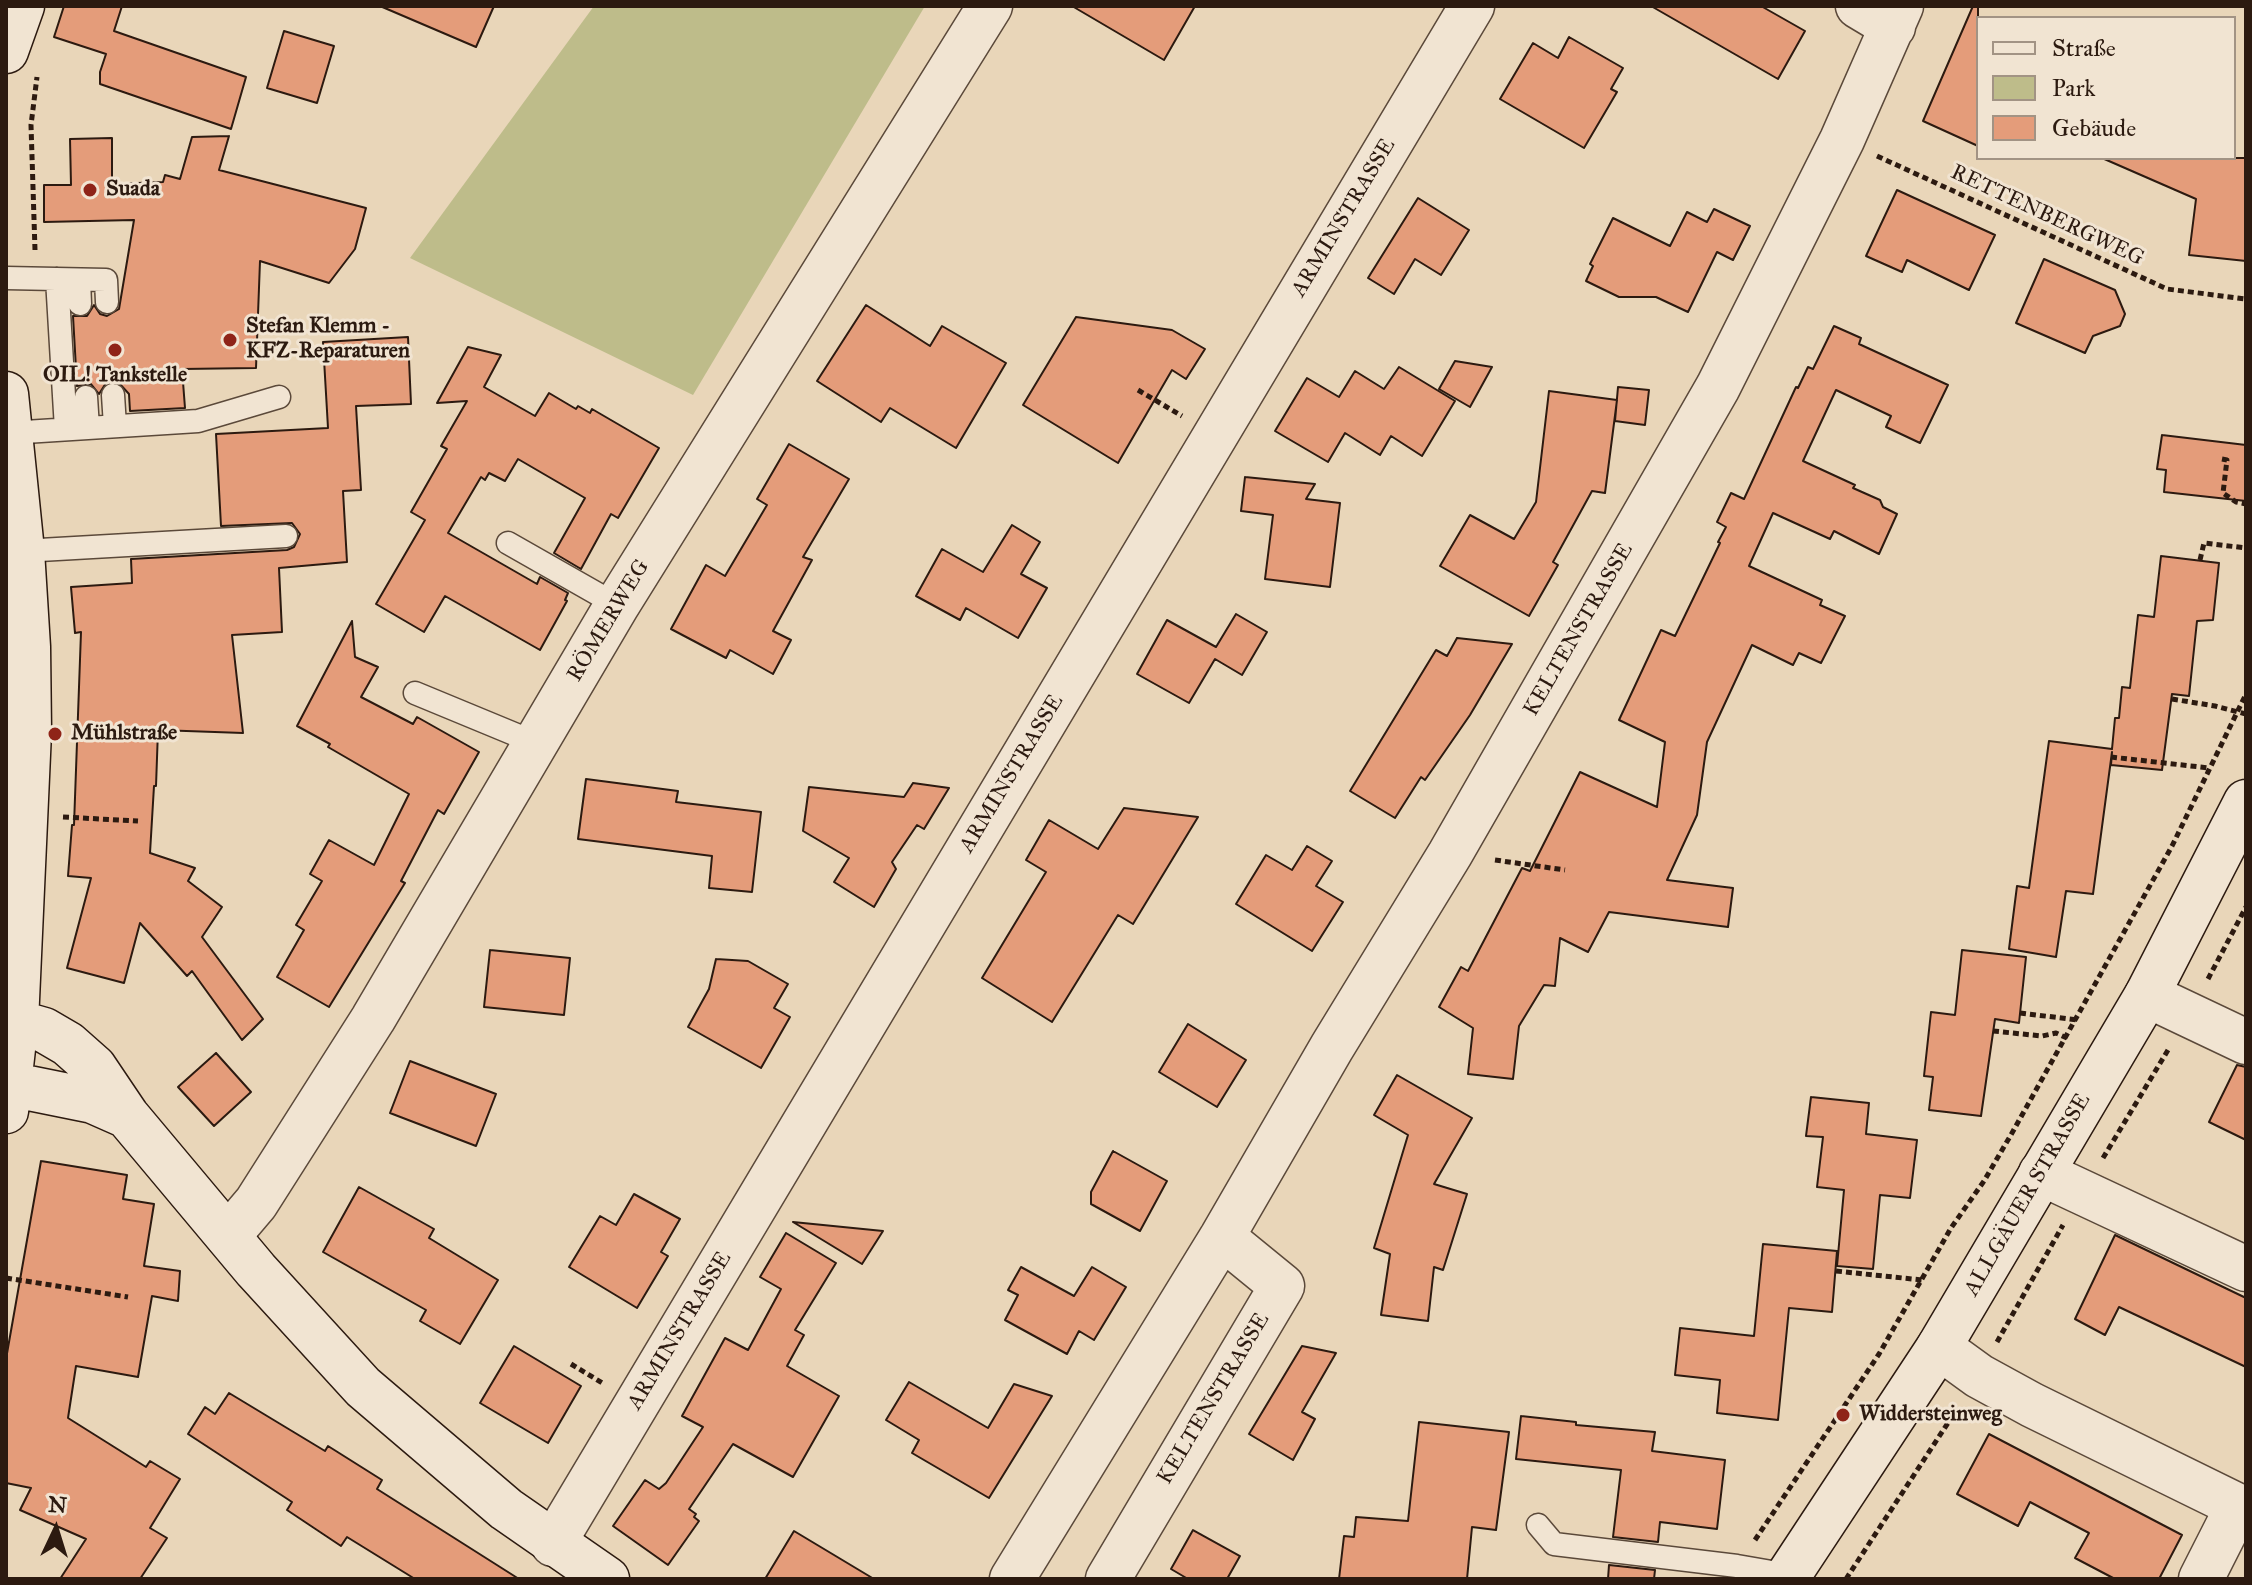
<!DOCTYPE html>
<html>
<head>
<meta charset="utf-8">
<style>
  body { margin:0 }
  #map { position:relative; width:2252px; height:1585px; overflow:hidden; background:#e9d6b9; font-family:"IM FELL Great Primer",serif }
  canvas { display:block }
  .frame { position:absolute; inset:0; border:8px solid #2c1a10; pointer-events:none }
  .legend { position:absolute; left:1976px; top:16px; width:260px; height:144px; box-sizing:border-box; background:#f1e4d2; border:2px solid #a29384; margin:0; padding:10px 14px; list-style:none; font-size:24px; color:#2c1a10 }
  .legend li { display:flex; align-items:center; gap:16px; height:40px }
  .legend b { width:40px; border:2px solid #a29384 }
  .north { position:absolute; left:16px; top:1489px; width:80px; height:80px; -webkit-text-stroke:6px #f1e4d2; paint-order:stroke; rotate:4deg; font-size:22px; font-weight:700; line-height:32px; text-align:center; color:#2c1a10 }
  .north::after { content:''; display:block; margin:auto; width:28px; height:36px; background:#2c1a10; clip-path:polygon(50% 0,100% 100%,50% 72%,0 100%) }
</style>
</head>
<body>
<div id="map">
<canvas width="2252" height="1585"></canvas>
<div class="frame"></div>
<ul class="legend">
<li><b style="height:10px;background:#f1e4d2"></b>Straße</li>
<li><b style="height:22px;background:#bebc8a"></b>Park</li>
<li><b style="height:22px;background:#e49c7a"></b>Gebäude</li>
</ul>
<div class="north">N</div>
</div>
<script>
const ctx = document.querySelector('canvas').getContext('2d');
ctx.lineJoin = 'round';
function fill(path, color) { ctx.fillStyle = color; ctx.fill(path, 'evenodd'); }
const shape = rows => new Path2D(rows.map(r => 'M' + r).join(''));
function trace(path, color, width, dash) { ctx.strokeStyle = color; ctx.lineWidth = width; ctx.lineCap = dash ? 'butt' : 'round'; ctx.setLineDash(dash || []); ctx.stroke(path); }
function label(font, color, halo, rows, align = 'center') {
  ctx.font = font + ' "IM FELL Great Primer",serif'; ctx.lineWidth = 6; ctx.setLineDash([]); ctx.textBaseline = 'middle'; ctx.strokeStyle = halo; ctx.fillStyle = color; for (const [text, x, y, turn = 0] of rows) {
    ctx.save(); ctx.translate(x, y); ctx.rotate((+turn || 0) * Math.PI / 180); ctx.textAlign = isNaN(turn) ? turn : align; if (halo) ctx.strokeText(text, 0, 0); ctx.fillText(text, 0, 0); ctx.restore();
  }
}
fill(shape([
  [594,6,925,6,693,395,410,258]
]), '#bebc8a');
const building = shape([
  [64,6,122,6,114,31,246,77,231,129,100,84,100,72,106,54,54,37,64,6],
  [380,6,494,6,476,47,380,6],
  [1072,6,1195,6,1164,60,1072,6],
  [1651,6,1761,6,1805,31,1778,79,1651,6],
  [1973,6,1978,6,1978,146,1923,121,1973,6],
  [284,31,334,46,317,103,267,88,284,31],
  [1569,37,1623,68,1611,89,1617,92,1584,148,1500,99,1533,43,1558,58,1569,37],
  [229,136,219,170,366,208,355,249,329,283,260,261,256,368,182,369,185,408,130,411,129,394,118,382,106,383,99,394,91,384,77,386,73,316,87,316,94,305,100,314,107,316,119,309,134,220,44,222,44,185,71,185,70,139,112,138,112,184,163,182,165,175,180,179,192,137,229,136],
  [2102,158,2246,158,2246,261,2189,255,2196,199,2102,158],
  [1897,190,1995,235,1969,290,1907,260,1902,272,1866,256,1897,190],
  [1418,198,1469,230,1441,275,1415,259,1394,294,1368,278,1418,198],
  [1714,209,1750,226,1733,260,1717,252,1688,312,1656,297,1619,297,1586,281,1593,266,1590,264,1613,218,1670,246,1687,212,1707,222,1714,209],
  [2044,259,2115,290,2125,314,2120,326,2093,336,2085,353,2016,323,2044,259],
  [866,305,930,346,942,326,1006,363,956,448,890,408,881,422,817,381,866,305],
  [1076,317,1172,330,1205,349,1186,379,1172,370,1118,463,1023,405,1076,317],
  [1834,326,1861,338,1859,344,1948,385,1920,443,1886,427,1891,416,1836,390,1803,461,1855,485,1853,488,1880,500,1883,507,1897,514,1879,554,1834,531,1830,539,1773,513,1749,566,1822,600,1820,605,1845,616,1821,663,1799,653,1793,665,1752,645,1707,742,1697,815,1667,880,1733,888,1728,927,1609,912,1588,952,1560,938,1555,986,1544,985,1519,1026,1513,1079,1468,1074,1473,1028,1439,1007,1461,967,1468,971,1522,868,1530,871,1580,772,1657,807,1665,742,1619,720,1661,630,1675,636,1720,543,1718,542,1726,527,1717,522,1731,493,1744,499,1796,387,1798,388,1808,367,1813,369,1834,326],
  [408,337,411,404,356,406,361,490,343,491,347,562,279,568,282,632,232,635,243,733,158,730,156,786,154,786,150,853,195,868,188,881,222,907,202,937,263,1019,242,1040,192,971,187,976,140,923,124,983,67,968,91,878,68,876,72,825,74,825,81,632,75,633,71,587,132,583,131,559,287,550,294,547,300,534,292,523,221,526,216,434,328,428,323,342,408,337],
  [468,347,501,355,484,387,535,416,549,393,576,409,578,406,590,413,592,409,659,448,618,518,611,514,581,569,554,553,585,498,518,459,505,481,489,473,485,480,481,477,448,533,537,584,540,577,568,593,565,600,567,601,540,650,445,596,424,632,376,604,425,520,411,512,447,449,441,446,467,401,437,403,468,347],
  [1455,361,1492,367,1470,407,1439,389,1455,361],
  [1399,367,1455,401,1422,456,1391,436,1380,455,1345,433,1328,462,1275,431,1307,378,1339,397,1355,371,1384,389,1399,367],
  [1618,387,1649,390,1645,425,1615,421,1618,387],
  [1549,391,1617,400,1605,493,1592,491,1553,562,1558,565,1529,616,1440,566,1470,515,1514,539,1536,502,1549,391],
  [2162,435,2246,445,2246,501,2164,492,2166,470,2157,469,2162,435],
  [789,444,849,479,803,557,812,560,773,631,791,640,773,674,730,650,726,658,671,629,706,565,725,576,767,505,757,499,789,444],
  [1245,477,1315,484,1306,499,1340,503,1330,587,1265,579,1273,515,1241,511,1245,477],
  [1012,525,1040,542,1021,574,1047,588,1018,638,966,608,960,620,916,596,942,549,983,572,1012,525],
  [2161,556,2219,563,2213,620,2197,621,2189,696,2172,694,2162,770,2111,765,2112,752,2093,894,2066,891,2056,957,2009,949,2017,886,2029,888,2049,741,2112,749,2115,718,2119,718,2122,687,2130,688,2138,615,2154,617,2161,556],
  [1236,614,1267,632,1242,675,1215,659,1189,703,1137,674,1167,620,1216,647,1236,614],
  [352,621,355,657,378,667,361,697,413,724,417,717,479,752,444,814,438,810,401,881,405,883,329,1007,277,977,304,930,296,925,322,881,310,874,329,840,374,865,409,794,328,747,330,744,297,726,352,621],
  [1457,638,1512,644,1470,715,1425,780,1421,777,1395,818,1350,791,1436,650,1447,656,1457,638],
  [586,779,678,791,676,802,761,812,752,892,709,888,712,856,578,839,586,779],
  [913,783,949,788,924,829,917,825,892,862,896,869,874,907,834,882,849,858,803,831,809,787,904,797,913,783],
  [1124,808,1198,817,1133,924,1118,915,1052,1022,982,978,1046,872,1026,860,1049,820,1098,849,1124,808],
  [1307,846,1332,861,1316,886,1343,902,1312,951,1236,904,1266,855,1292,870,1307,846],
  [490,950,570,958,564,1015,484,1007,490,950],
  [1962,950,2026,957,2019,1023,1995,1019,1981,1116,1929,1110,1933,1077,1924,1076,1931,1012,1955,1015,1962,950],
  [716,959,748,961,788,984,774,1008,790,1017,761,1068,688,1027,709,989,716,959],
  [1188,1024,1246,1060,1217,1107,1159,1072,1188,1024],
  [216,1053,251,1092,214,1126,178,1087,216,1053],
  [410,1061,496,1094,476,1146,390,1113,410,1061],
  [2237,1065,2246,1067,2246,1140,2209,1122,2237,1065],
  [1397,1075,1472,1118,1434,1184,1467,1194,1443,1270,1434,1267,1428,1321,1381,1315,1390,1254,1374,1248,1408,1135,1374,1115,1397,1075],
  [1811,1097,1869,1103,1866,1134,1917,1140,1910,1198,1880,1195,1873,1269,1837,1266,1844,1190,1817,1187,1823,1137,1806,1136,1811,1097],
  [1113,1151,1167,1181,1140,1231,1091,1204,1091,1192,1113,1151],
  [41,1161,127,1175,123,1199,154,1204,144,1266,180,1271,178,1301,152,1296,138,1377,76,1366,68,1418,146,1467,150,1461,180,1479,150,1528,167,1538,140,1579,60,1579,86,1539,20,1510,31,1488,6,1483,6,1359,41,1161],
  [359,1187,434,1229,429,1238,498,1280,460,1344,420,1321,426,1310,323,1252,359,1187],
  [634,1194,680,1219,661,1252,668,1256,637,1308,569,1267,600,1216,616,1225,634,1194],
  [793,1222,883,1231,862,1264,793,1222],
  [786,1233,836,1263,795,1330,804,1335,787,1366,839,1396,793,1477,733,1444,689,1509,696,1514,694,1517,699,1521,668,1565,613,1526,645,1480,659,1489,666,1483,703,1427,682,1416,725,1338,748,1350,781,1289,760,1277,786,1233],
  [2115,1235,2246,1298,2246,1367,2119,1307,2105,1335,2075,1319,2115,1235],
  [1763,1244,1837,1251,1832,1312,1789,1308,1778,1420,1717,1413,1720,1380,1675,1375,1680,1328,1754,1336,1763,1244],
  [1021,1267,1074,1296,1092,1267,1126,1287,1094,1340,1079,1331,1067,1354,1005,1320,1018,1295,1008,1290,1021,1267],
  [514,1346,581,1386,548,1443,480,1403,514,1346],
  [1302,1346,1336,1353,1302,1412,1315,1419,1293,1460,1249,1434,1302,1346],
  [909,1382,988,1428,1014,1384,1052,1396,989,1498,912,1453,919,1440,886,1420,909,1382],
  [229,1393,325,1451,328,1446,382,1480,377,1489,519,1579,415,1579,347,1537,341,1546,287,1510,292,1502,188,1434,205,1407,215,1414,229,1393],
  [1521,1416,1576,1422,1576,1425,1655,1432,1652,1451,1725,1460,1717,1529,1660,1522,1658,1542,1613,1537,1621,1470,1516,1459,1521,1416],
  [1419,1422,1509,1432,1496,1530,1472,1527,1467,1579,1339,1579,1344,1536,1354,1537,1356,1517,1408,1521,1419,1422],
  [1989,1434,2182,1535,2159,1579,2115,1579,2075,1558,2089,1533,2030,1502,2018,1526,1957,1494,1989,1434],
  [1193,1530,1240,1556,1227,1579,1188,1579,1171,1569,1193,1530],
  [794,1531,874,1579,765,1579,794,1531],
  [1609,1565,1655,1570,1654,1579,1608,1579,1609,1565]
]);
fill(building, '#e49c7a');
trace(building, '#2c1a10', 2);
const lane = shape([
  [6,278,106,280,107,302],
  [57,279,66,429],
  [79,280,80,304],
  [113,395,115,426],
  [86,397,88,428],
  [9,433,198,421,279,397],
  [508,543,617,605],
  [22,551,286,536],
  [415,693,536,743],
  [1538,1525,1554,1544,1737,1566,1789,1575]
]);
const street = shape([
  [1858,6,1893,27],
  [2147,995,2246,1042],
  [2041,1173,2246,1269],
  [228,1236,256,1203,373,1019,617,605,990,6],
  [1939,1347,1979,1376,2032,1405,2246,1510],
  [553,1544,1472,6],
  [1012,1579,1222,1237,1332,1047,1450,854,1718,387,1842,140,1901,6],
  [1108,1579,1282,1286,1222,1237],
  [2201,1579,2238,1506]
]);
const secondary = shape([
  [6,51,22,6],
  [6,394,22,551,28,647,29,732,16,1022,6,1111],
  [16,1022,44,1030,68,1044,94,1067,127,1116,256,1270,363,1387,506,1509,607,1579],
  [9,1084,93,1101,127,1116],
  [1786,1579,1939,1347,2147,995,2246,802]
]);
trace(lane, '#5b493a', 25);
trace(street, '#5b493a', 47);
trace(secondary, '#2c1a10', 47);
trace(shape([
  [1877,156,2167,289,2246,299],
  [35,250,31,125,37,77],
  [1138,390,1182,416],
  [2222,459,2227,460,2223,493,2236,502,2246,504],
  [2200,560,2204,543,2246,548],
  [2172,699,2215,706,2246,714],
  [2111,757,2209,768],
  [63,817,138,821],
  [1495,860,1565,870],
  [2208,979,2246,907],
  [2020,1013,2078,1020],
  [1993,1031,2042,1036,2056,1033,2067,1038],
  [2103,1158,2168,1050],
  [1836,1271,1922,1280],
  [6,1278,128,1297],
  [1997,1342,2063,1225],
  [571,1364,604,1384],
  [1755,1540,1879,1354,1951,1228,1984,1181,2012,1133,2172,846,2246,694],
  [1846,1579,1957,1409]
]), '#2c1a10', 5, [6, 4]);
trace(lane, '#f1e4d2', 22);
trace(street, '#f1e4d2', 44);
trace(secondary, '#f1e4d2', 44);
for (const [x, y, r, color] of [
  [90,190,8,"#8f2418"],
  [230,340,8,"#8f2418"],
  [115,350,8,"#8f2418"],
  [55,734,8,"#8f2418"],
  [1843,1415,8,"#8f2418"]
]) { const dot = new Path2D(); dot.arc(x, y, r, 0, 2 * Math.PI); ctx.fillStyle = color; ctx.fill(dot); trace(dot, '#f1e4d2', 3); }
label('bold 22px', '#2c1a10', '#f1e4d2', [
  ["Suada",106,190],
  ["Stefan Klemm -",246,327],
  ["KFZ-Reparaturen",246,352],
  ["OIL! Tankstelle",115,376,"center"],
  ["Mühlstraße",71,734],
  ["Widdersteinweg",1859,1415]
], 'left');
label('22px', '#2c1a10', '#f1e4d2', [
  ["RETTENBERGWEG",2047,216,25],
  ["ARMINSTRASSE",1344,218,-59],
  ["RÖMERWEG",609,621,-59],
  ["KELTENSTRASSE",1579,630,-60],
  ["ARMINSTRASSE",1012,774,-59],
  ["ALLGÄUER STRASSE",2028,1195,-60],
  ["ARMINSTRASSE",680,1331,-59],
  ["KELTENSTRASSE",1214,1399,-59]
]);
</script>
</body>
</html>
